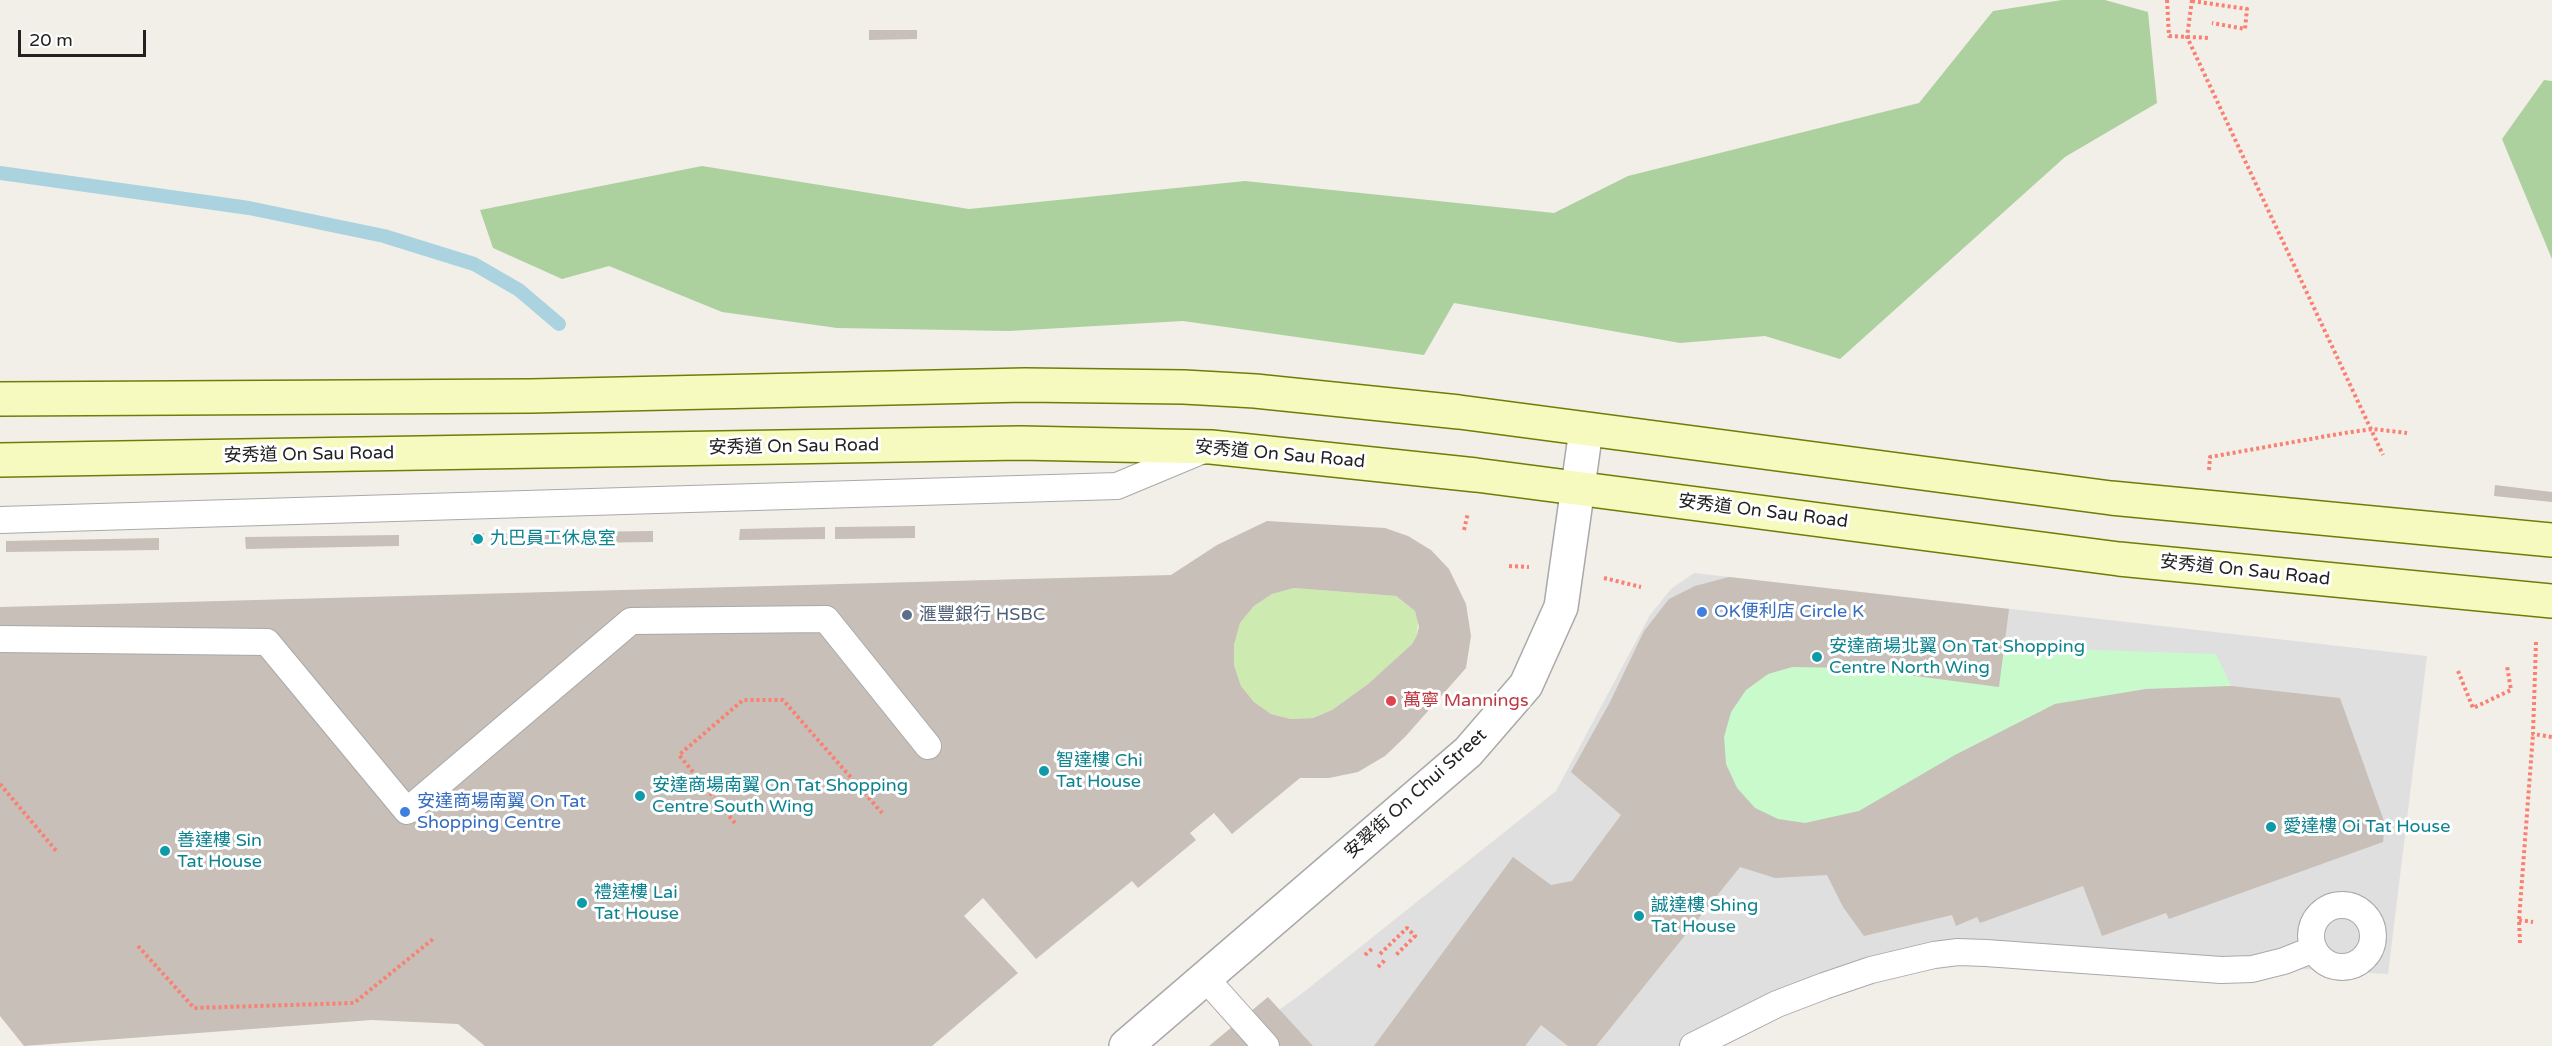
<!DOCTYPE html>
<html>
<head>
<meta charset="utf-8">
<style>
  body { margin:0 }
  #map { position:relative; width:2552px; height:1046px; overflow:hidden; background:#f2efe9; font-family:"Varela Round",sans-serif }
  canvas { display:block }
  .scale { position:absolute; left:18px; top:30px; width:128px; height:27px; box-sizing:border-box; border:3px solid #222; border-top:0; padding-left:8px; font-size:18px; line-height:21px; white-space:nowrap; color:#222; -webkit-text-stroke:4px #fff; paint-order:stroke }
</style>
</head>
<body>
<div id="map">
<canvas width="2552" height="1046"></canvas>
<div class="scale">20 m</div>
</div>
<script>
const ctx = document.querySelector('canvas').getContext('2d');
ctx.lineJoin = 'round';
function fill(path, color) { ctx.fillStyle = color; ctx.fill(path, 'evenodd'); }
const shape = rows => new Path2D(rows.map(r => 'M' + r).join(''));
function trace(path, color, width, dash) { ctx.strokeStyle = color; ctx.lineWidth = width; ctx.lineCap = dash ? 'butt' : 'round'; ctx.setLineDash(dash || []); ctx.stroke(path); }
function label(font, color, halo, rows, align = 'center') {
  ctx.font = font + ' "Varela Round","Noto Sans TC",sans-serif'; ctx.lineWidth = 6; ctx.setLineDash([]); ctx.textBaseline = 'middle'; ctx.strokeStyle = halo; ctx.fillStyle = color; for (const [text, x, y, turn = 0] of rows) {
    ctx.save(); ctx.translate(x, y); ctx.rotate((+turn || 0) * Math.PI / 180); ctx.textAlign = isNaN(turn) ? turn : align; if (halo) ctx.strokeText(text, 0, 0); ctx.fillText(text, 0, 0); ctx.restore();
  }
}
fill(shape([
  [1694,573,2427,656,2388,974,1951,949,1692,1046,1228,1046,1300,995,1556,791,1650,615,1671,589]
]), '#e0dfdf');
fill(shape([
  [1294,588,1396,596,1415,611,1418,619,1417,635,1412,644,1368,684,1332,710,1313,718,1291,719,1271,714,1254,702,1241,686,1234,665,1234,645,1240,623,1254,606,1272,594]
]), '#cdebb0');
fill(shape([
  [2062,0,2105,0,2148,12,2157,103,2065,157,1840,359,1765,336,1680,343,1454,303,1424,355,1183,321,1009,331,837,328,722,312,609,266,562,279,493,248,480,210,702,166,969,209,1245,181,1554,213,1628,176,1919,103,1993,11],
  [2544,80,2552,81,2552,259,2502,139]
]), '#add19e');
fill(shape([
  [2003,647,2216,654,2231,686,2146,689,2055,704,1955,755,1884,798,1859,811,1831,818,1805,823,1778,819,1755,808,1737,788,1726,764,1724,737,1731,712,1746,690,1768,674,1792,667]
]), '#c8facc');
trace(shape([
  [0,173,249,208,384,236,474,264,519,290,559,324]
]), '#aad3df', 14);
fill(shape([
  [869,30,917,30,917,39,869,40],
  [2495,485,2552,492,2552,502,2494,496],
  [1267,521,1385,528,1408,536,1431,550,1449,569,1466,604,1471,636,1466,668,1405,737,1385,756,1358,772,1329,778,1300,778,1232,834,1214,813,1190,833,1196,840,1138,888,1132,881,1036,959,983,898,964,916,1018,973,932,1046,485,1046,458,1024,372,1020,24,1046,0,1016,0,607,1171,575,1217,545],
  [1294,588,1396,596,1415,611,1419,627,1417,635,1412,644,1368,684,1332,710,1313,718,1291,719,1271,714,1254,702,1241,686,1234,665,1234,645,1240,623,1254,606,1272,594],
  [915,526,915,538,835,539,835,527],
  [825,527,825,539,739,540,740,529],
  [653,531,653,542,576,543,575,532],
  [569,532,569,543,491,544,491,533],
  [472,533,484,533,484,544,471,545],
  [399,535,399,546,246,549,245,537],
  [159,538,159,550,6,552,6,541],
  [1729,577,2009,609,1999,687,1855,668,1792,667,1768,674,1746,690,1731,712,1724,737,1726,764,1737,788,1755,808,1778,819,1805,823,1859,811,1955,755,2055,704,2146,689,2231,686,2340,698,2385,824,2383,842,2169,919,2166,913,2102,936,2083,886,1980,923,1977,917,1956,926,1952,915,1864,936,1843,907,1827,875,1775,878,1740,867,1596,1046,1568,1046,1541,1025,1525,1046,1374,1046,1513,857,1551,885,1572,881,1621,815,1571,772,1610,702,1644,631,1669,599,1695,586],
  [1268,997,1313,1046,1209,1046]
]), '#c7bfb8');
const lane = shape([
  [0,520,1117,486,1201,451],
  [0,639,267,642,407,811,631,621,826,619,928,746],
  '2311 936a31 31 0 1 1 62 0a31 31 0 1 1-62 0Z',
  [1206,979,1266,1046],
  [1693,1046,1777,1004,1824,986,1871,970,1934,955,1958,952,1986,953,2221,970,2252,969,2284,961,2314,949]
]);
const street = shape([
  [1126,1046,1468,752,1526,685,1561,607,1586,430]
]);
const secondary = shape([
  [0,399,531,396,1025,385,1184,387,1255,391,1459,412,2111,498,2552,540],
  [0,460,1021,443,1211,447,1476,475,2119,559,2552,601]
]);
trace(lane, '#a9a9a9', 28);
trace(street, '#a9a9a9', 36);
trace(secondary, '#707d05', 36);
trace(shape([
  [2167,0,2169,36,2210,38],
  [2192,0,2187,37,2383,455],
  [2192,1,2247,9,2245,29,2212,23],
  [2209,470,2210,457,2344,433,2373,429,2407,433],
  [1464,530,1468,513],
  [1509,566,1529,567],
  [1604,578,1641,587],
  [2536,642,2533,734,2552,737],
  [2458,671,2473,708,2511,690,2507,666],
  [0,784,58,853],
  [735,823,679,755,743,700,783,700,882,813],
  [2519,920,2533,922],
  [2520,943,2519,920,2533,734],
  [138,946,194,1008,354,1003,433,939],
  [1380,954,1407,928,1415,936,1396,955],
  [1365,955,1374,947],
  [1378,967,1386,959]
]), '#fa8072', 4, [3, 3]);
trace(lane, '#fff', 26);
trace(street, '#fff', 33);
trace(secondary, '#f7fabf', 33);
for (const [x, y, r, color] of [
  [478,539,6,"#0f9aa8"],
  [1702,612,6,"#3f7fe0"],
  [907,615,6,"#5c6f8a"],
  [1817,657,6,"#0f9aa8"],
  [1391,701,6,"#e0444e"],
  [1044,771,6,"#0f9aa8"],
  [640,796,6,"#0f9aa8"],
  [405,812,6,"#3f7fe0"],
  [2271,827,6,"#0f9aa8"],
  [165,851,6,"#0f9aa8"],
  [582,903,6,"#0f9aa8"],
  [1639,916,6,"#0f9aa8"]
]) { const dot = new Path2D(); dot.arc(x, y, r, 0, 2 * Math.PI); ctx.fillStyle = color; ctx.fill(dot); trace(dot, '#fff', 2); }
label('18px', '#222', '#fff', [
  ["安秀道 On Sau Road",794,447,-1],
  ["安秀道 On Sau Road",309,455,-1],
  ["安秀道 On Sau Road",1280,455,5],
  ["安秀道 On Sau Road",1763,512,7],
  ["安秀道 On Sau Road",2245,571,6],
  ["安翠街 On Chui Street",1416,794,-42]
]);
label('18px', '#0d838f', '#fff', [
  ["九巴員工休息室",490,539],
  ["安達商場北翼 On Tat Shopping",1829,647],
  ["Centre North Wing",1829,668],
  ["智達樓 Chi",1056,761],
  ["Tat House",1056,782],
  ["安達商場南翼 On Tat Shopping",652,786],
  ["Centre South Wing",652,807],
  ["愛達樓 Oi Tat House",2283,827],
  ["善達樓 Sin",177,841],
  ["Tat House",177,862],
  ["禮達樓 Lai",594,893],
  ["Tat House",594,914],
  ["誠達樓 Shing",1651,906],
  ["Tat House",1651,927]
], 'left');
label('18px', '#366cbe', '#fff', [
  ["OK便利店 Circle K",1714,612],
  ["安達商場南翼 On Tat",417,802],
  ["Shopping Centre",417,823]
], 'left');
label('18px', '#4e5e75', '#fff', [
  ["滙豐銀行 HSBC",919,615]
], 'left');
label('18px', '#be3a42', '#fff', [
  ["萬寧 Mannings",1403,701]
], 'left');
</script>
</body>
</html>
